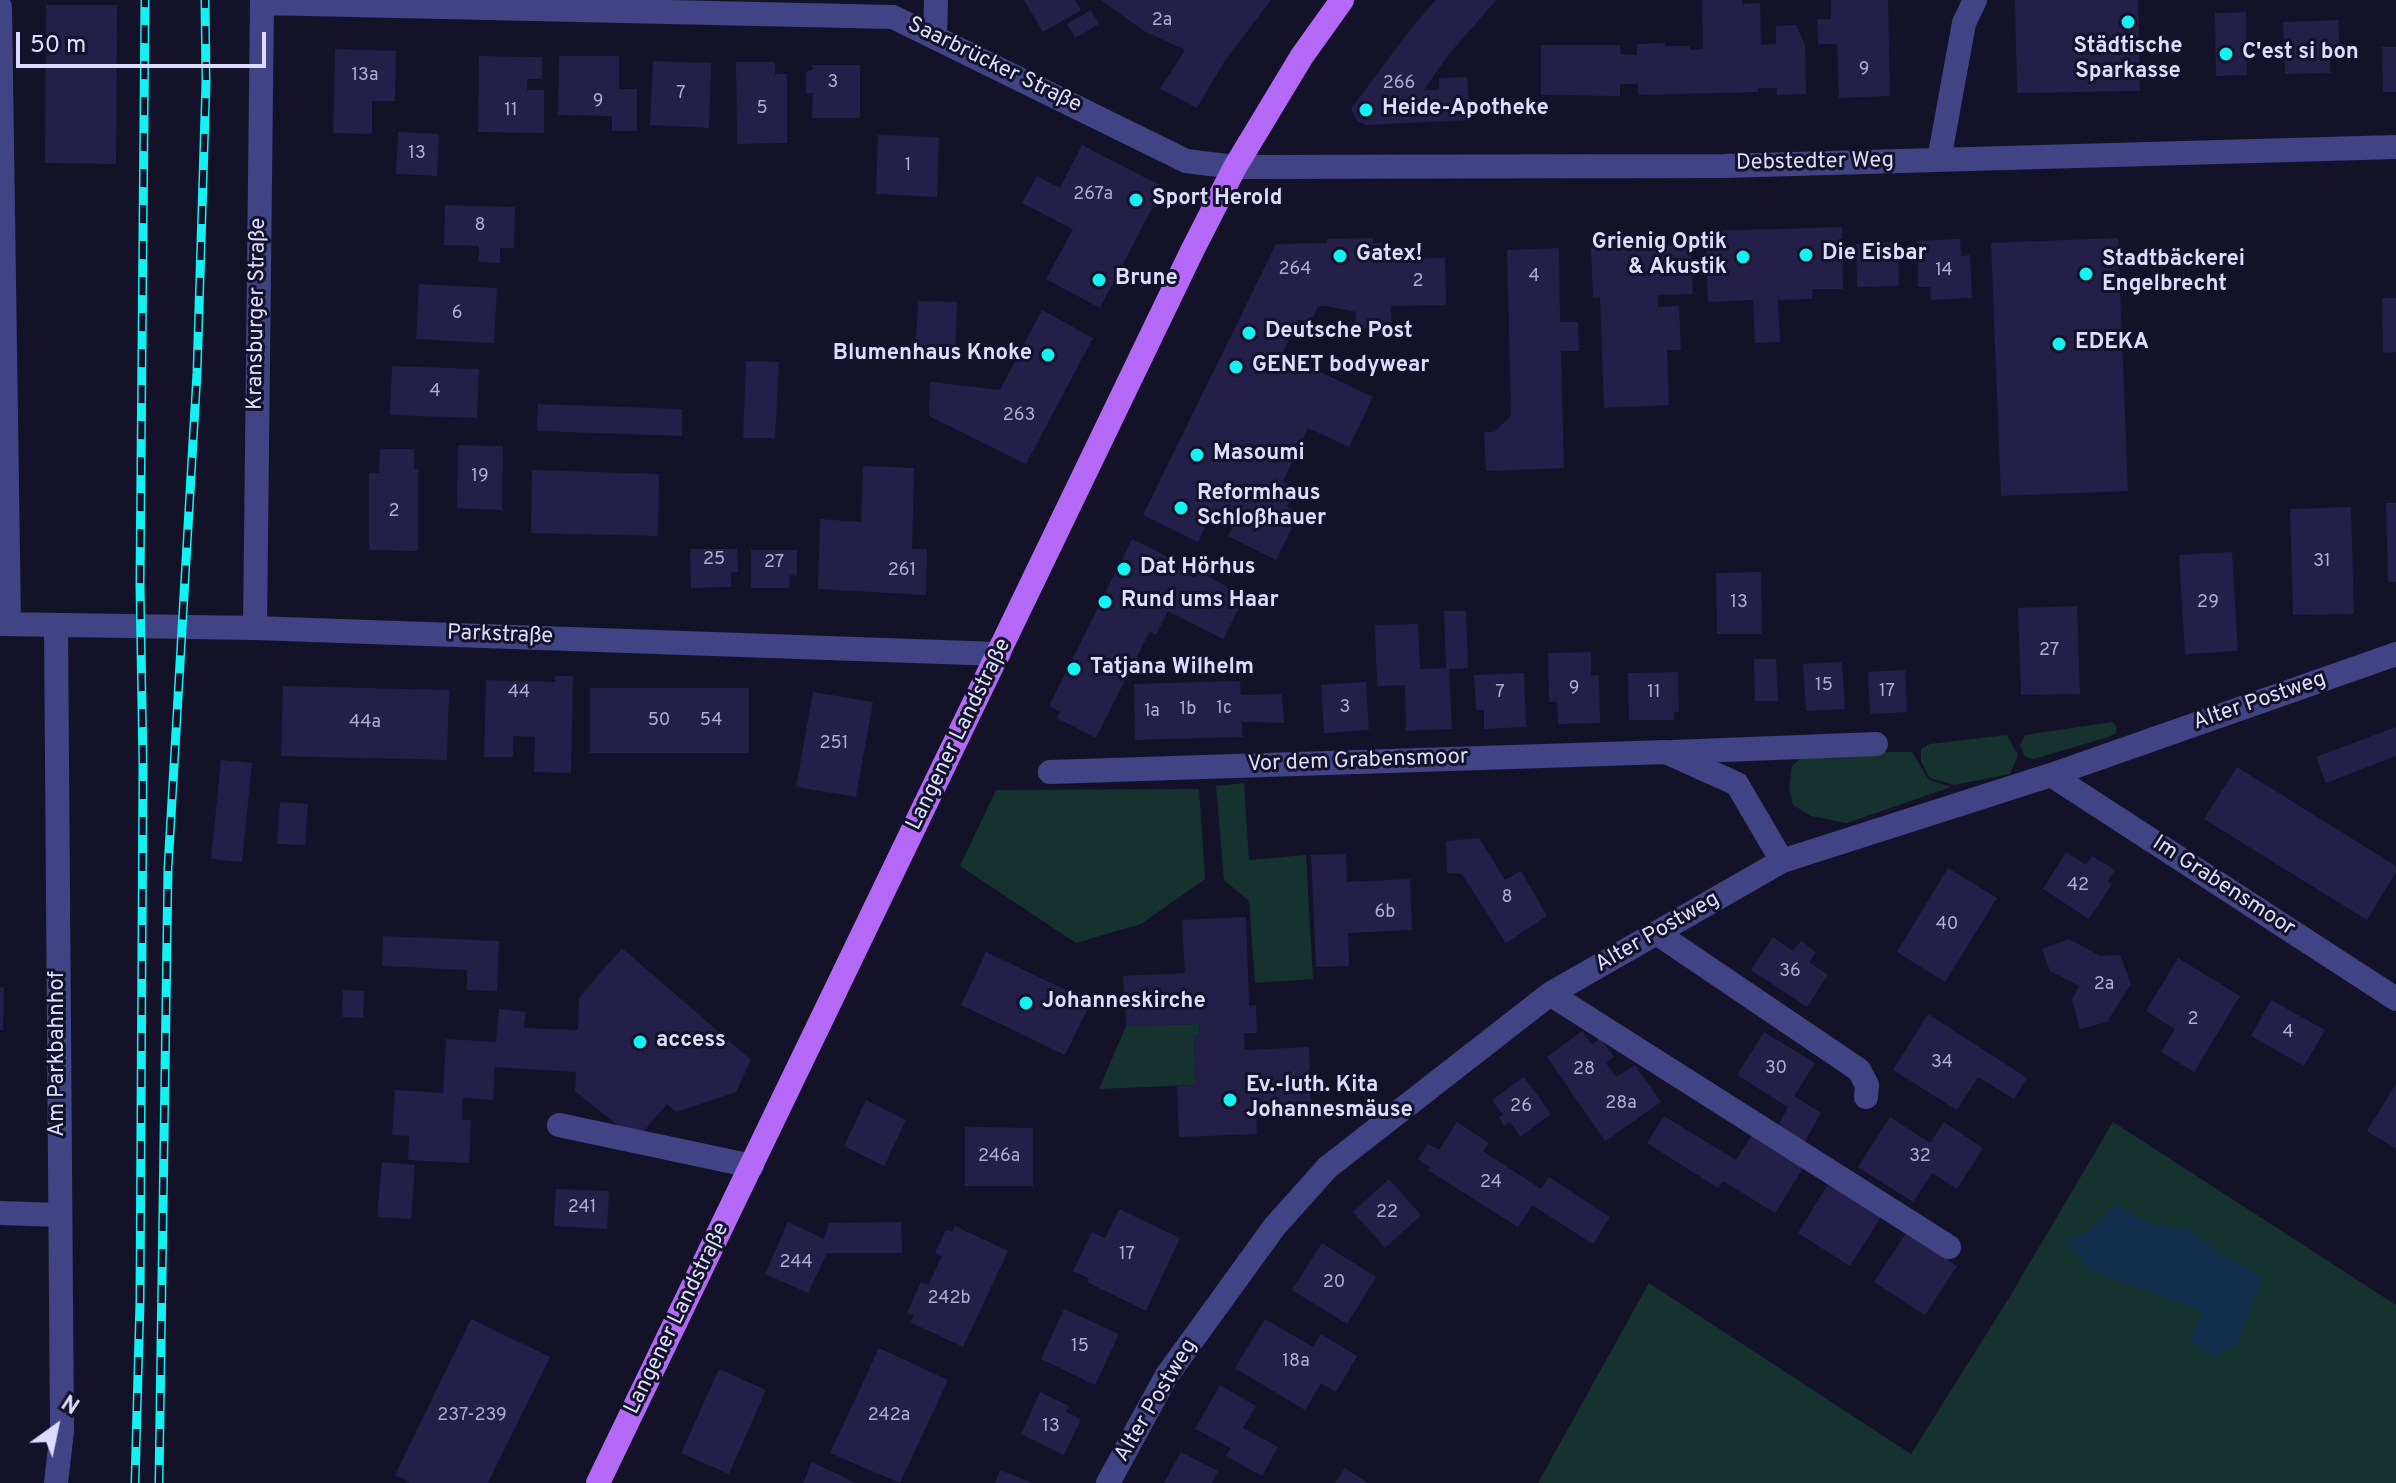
<!DOCTYPE html>
<html>
<head>
<meta charset="utf-8">
<style>
  body { margin:0 }
  #map { position:relative; width:2396px; height:1483px; overflow:hidden; background:#141229; font-family:Overpass,sans-serif }
  canvas { display:block }
  .north { position:absolute; left:16px; top:1387px; width:80px; height:80px; -webkit-text-stroke:6px #141229; paint-order:stroke; rotate:33deg; font-size:22px; font-weight:700; line-height:32px; text-align:center; color:#dcdcfd }
  .north::after { content:''; display:block; margin:auto; width:28px; height:36px; background:#dcdcfd; clip-path:polygon(50% 0,100% 100%,50% 72%,0 100%) }
  .scale { position:absolute; left:16px; top:32px; width:250px; height:36px; box-sizing:border-box; border:4px solid #dcdcfd; border-top:0; padding-left:10px; font-size:24px; line-height:28px; white-space:nowrap; color:#dcdcfd; -webkit-text-stroke:6px #141229; paint-order:stroke }
</style>
</head>
<body>
<div id="map">
<canvas width="2396" height="1483"></canvas>
<div class="north">N</div>
<div class="scale">50 m</div>
</div>
<script>
const ctx = document.querySelector('canvas').getContext('2d');
ctx.lineJoin = 'round';
function fill(path, color) { ctx.fillStyle = color; ctx.fill(path, 'evenodd'); }
const shape = rows => new Path2D(rows.map(r => 'M' + r).join(''));
function trace(path, color, width, dash) { ctx.strokeStyle = color; ctx.lineWidth = width; ctx.lineCap = dash ? 'butt' : 'round'; ctx.setLineDash(dash || []); ctx.stroke(path); }
function label(font, color, halo, rows, align = 'center') {
  ctx.font = font + ' Overpass,sans-serif'; ctx.lineWidth = 6; ctx.setLineDash([]); ctx.textBaseline = 'middle'; ctx.strokeStyle = halo; ctx.fillStyle = color; for (const [text, x, y, turn = 0] of rows) {
    ctx.save(); ctx.translate(x, y); ctx.rotate((+turn || 0) * Math.PI / 180); ctx.textAlign = isNaN(turn) ? turn : align; if (halo) ctx.strokeText(text, 0, 0); ctx.fillText(text, 0, 0); ctx.restore();
  }
}
fill(shape([
  [2112,722,2117,727,2116,733,2108,737,2034,759,2025,757,2020,745,2025,735],
  [2007,735,2018,755,2010,774,1954,785,1930,778,1921,762,1921,749,1930,744],
  [1807,752,1912,752,1929,780,1951,787,1847,823,1811,816,1793,805,1789,788,1792,766],
  [1244,783,1249,860,1306,855,1313,979,1255,983,1249,901,1224,880,1216,786],
  [1199,789,1205,879,1141,924,1076,943,960,866,996,790],
  [1199,1024,1200,1035,1194,1036,1196,1085,1099,1089,1126,1026],
  [2113,1122,2396,1305,2396,1483,1538,1483,1649,1283,1911,1454,2006,1303]
]), '#15322e');
fill(shape([
  [2116,1204,2149,1224,2189,1229,2224,1256,2263,1277,2237,1344,2213,1357,2190,1340,2202,1311,2089,1269,2066,1241,2089,1231]
]), '#122e4c');
fill(shape([
  [1024,0,1075,0,1081,10,1043,32],
  [1101,0,1271,0,1224,62,1197,108,1160,89,1185,50,1144,31],
  [1436,0,1496,0,1446,58,1424,90,1439,90,1439,78,1467,77,1470,120,1366,125,1357,121,1351,109,1409,31],
  [1702,0,1742,0,1743,4,1760,3,1761,45,1776,44,1776,26,1796,25,1805,45,1806,94,1777,95,1777,88,1759,88,1758,92,1638,95,1638,84,1620,84,1620,96,1541,95,1541,45,1620,45,1621,54,1637,55,1637,44,1665,43,1665,46,1690,46,1690,50,1703,49],
  [1831,0,1888,0,1890,96,1839,98,1837,44,1818,44,1817,19,1831,19],
  [2015,0,2138,0,2140,91,2017,93],
  [46,5,117,5,116,164,45,163],
  [1091,10,1099,24,1075,38,1067,24],
  [2246,12,2247,75,2216,76,2215,13],
  [2338,20,2340,56,2330,56,2330,73,2285,74,2283,22],
  [2382,47,2396,47,2396,92,2383,92],
  [335,49,396,51,395,101,372,101,372,134,333,133],
  [479,56,542,57,542,79,527,79,527,90,544,90,544,133,478,132],
  [559,56,619,56,619,89,637,89,637,131,612,131,612,116,558,115],
  [653,61,711,63,709,128,650,125],
  [736,62,775,62,775,74,787,74,787,143,737,144],
  [812,65,860,65,860,118,812,118,813,93,806,93,806,72,813,69],
  [398,132,439,134,437,176,396,174],
  [878,135,939,137,937,197,876,194],
  [1082,145,1163,187,1100,308,1046,279,1073,229,1022,203,1037,176,1060,188],
  [445,205,515,207,514,248,500,248,500,263,479,262,479,246,444,245],
  [1842,227,1843,289,1813,289,1812,299,1778,300,1780,342,1755,343,1753,300,1708,302,1705,231],
  [1373,238,1372,243,1389,243,1390,259,1445,258,1446,305,1391,306,1392,328,1355,328,1356,312,1327,306,1318,306,1310,325,1299,319,1282,354,1373,397,1349,447,1308,428,1283,481,1296,488,1287,507,1299,514,1276,560,1228,536,1232,528,1210,517,1198,542,1143,515,1276,244,1327,243,1327,239],
  [2118,238,2128,491,2001,496,1991,243],
  [1960,239,1961,256,1970,255,1972,298,1931,300,1930,287,1918,287,1917,241],
  [1898,242,1899,286,1857,287,1856,244],
  [1691,245,1693,294,1658,295,1658,307,1679,306,1681,350,1667,350,1669,405,1604,408,1600,297,1593,298,1591,248],
  [1559,248,1560,322,1578,322,1579,351,1561,351,1564,468,1486,471,1484,432,1494,432,1511,416,1507,250],
  [419,284,497,288,494,343,416,339],
  [2382,298,2396,298,2396,352,2383,353],
  [918,301,957,302,955,359,915,357],
  [1042,310,1093,338,1026,464,929,416,930,382,1000,390],
  [746,361,779,362,775,438,743,438],
  [392,366,479,369,477,418,390,415],
  [538,404,682,409,682,436,537,431],
  [458,445,503,446,502,510,457,508],
  [380,449,414,449,414,469,418,469,418,551,369,550,369,473,379,473],
  [863,466,914,468,912,549,927,549,926,595,818,589,820,519,861,522],
  [532,470,659,474,658,536,531,533],
  [2386,503,2396,503,2396,582,2388,582],
  [2351,507,2354,614,2293,615,2290,509],
  [1132,539,1178,562,1175,568,1195,578,1198,571,1245,596,1223,639,1168,611,1156,635,1150,631,1096,738,1057,718,1060,712,1049,706],
  [690,549,737,549,738,572,731,572,731,587,691,588],
  [751,550,797,550,797,576,790,575,789,588,751,588],
  [2232,552,2238,651,2185,654,2179,555],
  [1761,572,1762,634,1717,634,1716,573],
  [2077,606,2080,694,2021,695,2018,608],
  [1444,611,1466,611,1468,668,1449,669,1452,729,1406,731,1405,685,1377,686,1375,625,1418,624,1420,669,1446,668],
  [1591,652,1591,676,1599,675,1600,723,1558,724,1557,702,1549,702,1548,653],
  [1754,659,1776,659,1778,701,1755,701],
  [1842,662,1845,709,1806,711,1803,664],
  [1905,670,1907,712,1870,714,1868,672],
  [1678,672,1679,712,1674,712,1674,720,1629,720,1628,673],
  [1524,673,1526,727,1484,729,1484,710,1476,710,1474,675],
  [555,676,573,676,571,773,534,772,535,737,513,736,513,757,484,757,486,680,555,682],
  [1240,681,1241,695,1282,694,1284,723,1242,722,1242,737,1135,740,1134,684],
  [1366,682,1369,730,1324,733,1321,685],
  [283,686,449,690,447,760,281,756],
  [590,688,749,688,749,753,590,753],
  [813,692,873,702,856,797,796,787],
  [2396,727,2396,756,2326,783,2316,757],
  [221,760,252,763,242,862,211,859],
  [2237,767,2396,866,2396,872,2367,920,2204,819],
  [280,802,308,804,305,845,277,844],
  [1479,838,1505,880,1521,871,1547,916,1506,943,1462,874,1447,873,1446,841],
  [2066,852,2086,865,2092,856,2115,870,2108,881,2112,884,2089,919,2043,889],
  [1346,854,1347,882,1410,879,1412,930,1348,933,1349,966,1316,967,1311,855],
  [1948,868,1997,898,1945,982,1897,952],
  [1246,917,1249,1006,1256,1005,1257,1033,1244,1033,1245,1050,1309,1047,1311,1104,1256,1106,1257,1134,1179,1137,1177,1086,1196,1085,1194,1036,1200,1035,1199,1024,1126,1026,1123,976,1185,973,1182,920],
  [383,936,499,941,497,991,467,990,467,970,382,966],
  [1773,937,1793,951,1801,941,1816,952,1809,962,1828,975,1807,1007,1751,970],
  [2069,939,2100,956,2120,955,2131,984,2107,1022,2080,1029,2072,1000,2079,986,2050,971,2042,949],
  [622,948,751,1060,736,1092,676,1112,667,1104,636,1140,575,1091,576,1072,495,1067,493,1100,463,1098,462,1120,471,1120,469,1163,408,1160,409,1136,392,1135,395,1090,443,1093,446,1039,496,1042,499,1009,526,1012,524,1028,578,1030,579,998],
  [986,952,1091,1002,1065,1055,961,1005],
  [2178,958,2240,996,2194,1072,2161,1052,2175,1029,2146,1011],
  [0,987,4,988,3,1030,0,1030],
  [343,990,364,991,363,1018,342,1017],
  [2271,1000,2325,1030,2304,1066,2251,1036],
  [1928,1014,2027,1078,2014,1099,1978,1077,1957,1110,1893,1070],
  [1582,1031,1592,1045,1600,1038,1614,1057,1606,1063,1616,1077,1635,1065,1661,1102,1605,1141,1547,1057],
  [1764,1032,1815,1063,1794,1096,1821,1113,1804,1143,1778,1126,1788,1107,1737,1075],
  [1524,1077,1551,1114,1520,1137,1510,1122,1504,1126,1499,1117,1503,1115,1492,1100],
  [2396,1084,2396,1149,2367,1131],
  [866,1100,906,1120,884,1166,844,1146],
  [1664,1116,1736,1160,1753,1133,1805,1165,1775,1213,1723,1181,1718,1188,1647,1143],
  [1890,1117,1930,1143,1944,1122,1983,1148,1957,1189,1932,1173,1913,1202,1858,1167],
  [1457,1122,1489,1143,1483,1151,1541,1189,1549,1177,1610,1217,1593,1244,1532,1205,1518,1227,1428,1170,1430,1167,1418,1159,1428,1144,1439,1150],
  [965,1127,1033,1128,1033,1186,965,1186],
  [382,1162,415,1165,411,1219,377,1217],
  [1389,1179,1421,1215,1385,1248,1353,1212],
  [1828,1184,1881,1217,1850,1266,1798,1233],
  [556,1189,609,1191,607,1229,554,1226],
  [1119,1209,1180,1238,1146,1311,1087,1282,1089,1278,1073,1271,1092,1232,1105,1238],
  [788,1222,824,1239,829,1223,901,1222,902,1253,827,1253,808,1293,765,1274],
  [955,1226,1008,1251,963,1347,910,1322,914,1316,907,1313,921,1282,928,1285,942,1256,935,1253,946,1230,952,1232],
  [1907,1232,1957,1266,1925,1315,1874,1282],
  [1322,1243,1376,1277,1347,1324,1292,1290],
  [1064,1309,1119,1334,1095,1385,1041,1359],
  [471,1319,550,1357,488,1483,411,1483,395,1475],
  [1265,1319,1313,1347,1321,1334,1357,1356,1336,1392,1321,1383,1305,1410,1235,1368],
  [879,1348,948,1380,900,1483,830,1453],
  [719,1369,766,1390,729,1474,681,1453],
  [1220,1385,1256,1406,1243,1428,1278,1447,1262,1476,1226,1456,1231,1448,1195,1429],
  [1040,1392,1069,1406,1066,1412,1081,1419,1064,1455,1021,1434],
  [1181,1452,1218,1471,1212,1483,1164,1483],
  [812,1462,856,1483,803,1483],
  [1345,1468,1368,1483,1335,1483],
  [1000,1470,1033,1483,995,1483]
]), '#231f48');
trace(shape([
  [262,3,893,17,1186,161,1235,167,1723,166,2396,147],
  [0,7,9,624],
  [935,36,936,0],
  [1939,160,1964,23,1975,0],
  [0,624,255,628,999,654],
  [255,628,262,0],
  [1673,752,1876,744],
  [1050,772,1666,752,1737,784,1782,861],
  [2051,775,2396,999],
  [1658,934,1859,1070,1867,1085,1866,1097],
  [1550,994,1949,1247],
  [559,1125,752,1166],
  [0,1213,60,1215],
  [56,1483,62,1431,56,625],
  [1108,1483,1167,1375,1275,1226,1328,1167,1550,994,1782,861,2051,775,2396,654]
]), '#404485', 24);
trace(shape([
  [598,1483,1193,249,1235,167,1302,56,1342,0]
]), '#b369f6', 24);
const rail = shape([
  [135,1483,140,1301,143,767,140,585,145,0],
  [159,1483,168,868,197,373,206,82,205,0]
]);
trace(rail, '#13f1f2', 9);
trace(rail, '#141229', 6, [18]);
for (const [x, y, r, color] of [
  [2128,22,8,"#13f1f2"],
  [2226,54,8,"#13f1f2"],
  [1366,110,8,"#13f1f2"],
  [1136,200,8,"#13f1f2"],
  [1806,255,8,"#13f1f2"],
  [1340,256,8,"#13f1f2"],
  [1743,257,8,"#13f1f2"],
  [2086,274,8,"#13f1f2"],
  [1099,280,8,"#13f1f2"],
  [1249,333,8,"#13f1f2"],
  [2059,344,8,"#13f1f2"],
  [1048,355,8,"#13f1f2"],
  [1236,367,8,"#13f1f2"],
  [1197,455,8,"#13f1f2"],
  [1181,508,8,"#13f1f2"],
  [1124,569,8,"#13f1f2"],
  [1105,602,8,"#13f1f2"],
  [1074,669,8,"#13f1f2"],
  [1026,1003,8,"#13f1f2"],
  [640,1042,8,"#13f1f2"],
  [1230,1100,8,"#13f1f2"]
]) { const dot = new Path2D(); dot.arc(x, y, r, 0, 2 * Math.PI); ctx.fillStyle = color; ctx.fill(dot); trace(dot, '#141229', 3); }
label('18px', '#aeadd0', null, [
  ["2a",1162,21],
  ["9",1864,70],
  ["13a",365,76],
  ["3",833,83],
  ["266",1399,84],
  ["7",681,94],
  ["9",598,102],
  ["5",762,109],
  ["11",511,111],
  ["13",417,154],
  ["1",908,166],
  ["267a",1093,195],
  ["8",480,226],
  ["264",1295,270],
  ["14",1944,271],
  ["4",1534,277],
  ["2",1418,282],
  ["6",457,314],
  ["4",435,392],
  ["263",1019,416],
  ["19",480,477],
  ["2",394,512],
  ["25",714,560],
  ["31",2322,562],
  ["27",774,563],
  ["261",902,571],
  ["13",1739,603],
  ["29",2208,603],
  ["27",2049,651],
  ["15",1824,686],
  ["9",1574,689],
  ["17",1887,692],
  ["44",519,693],
  ["7",1500,693],
  ["11",1654,693],
  ["3",1345,708],
  ["1c",1224,709],
  ["1b",1188,710],
  ["1a",1152,712],
  ["50",659,721],
  ["54",711,721],
  ["44a",365,723],
  ["251",834,744],
  ["42",2078,886],
  ["8",1507,898],
  ["6b",1385,913],
  ["40",1947,925],
  ["36",1790,972],
  ["2a",2104,985],
  ["2",2193,1020],
  ["4",2288,1033],
  ["34",1942,1063],
  ["30",1776,1069],
  ["28",1584,1070],
  ["28a",1621,1104],
  ["26",1521,1107],
  ["246a",999,1157],
  ["32",1920,1157],
  ["24",1491,1183],
  ["241",582,1208],
  ["22",1387,1213],
  ["17",1127,1255],
  ["244",796,1263],
  ["20",1334,1283],
  ["242b",949,1299],
  ["15",1080,1347],
  ["18a",1296,1362],
  ["237-239",472,1416],
  ["242a",889,1416],
  ["13",1051,1427]
]);
label('bold 22px', '#dcdcfd', '#141229', [
  ["Städtische",2128,48,"center"],
  ["Sparkasse",2128,73,"center"],
  ["C'est si bon",2242,54],
  ["Heide-Apotheke",1382,110],
  ["Sport Herold",1152,200],
  ["Grienig Optik",1727,244,"right"],
  ["& Akustik",1727,269,"right"],
  ["Die Eisbar",1822,255],
  ["Gatex!",1356,256],
  ["Stadtbäckerei",2102,261],
  ["Engelbrecht",2102,286],
  ["Brune",1115,280],
  ["Deutsche Post",1265,333],
  ["EDEKA",2075,344],
  ["Blumenhaus Knoke",1032,355,"right"],
  ["GENET bodywear",1252,367],
  ["Masoumi",1213,455],
  ["Reformhaus",1197,495],
  ["Schloßhauer",1197,520],
  ["Dat Hörhus",1140,569],
  ["Rund ums Haar",1121,602],
  ["Tatjana Wilhelm",1090,669],
  ["Johanneskirche",1042,1003],
  ["access",656,1042],
  ["Ev.-luth. Kita",1246,1087],
  ["Johannesmäuse",1246,1112]
], 'left');
label('22px', '#dcdcfd', '#141229', [
  ["Saarbrücker Straße",994,66,26],
  ["Debstedter Weg",1815,163,-1],
  ["Kransburger Straße",258,314,-89],
  ["Parkstraße",500,636,2],
  ["Alter Postweg",2260,702,-19],
  ["Langener Landstraße",960,735,-64],
  ["Vor dem Grabensmoor",1358,762,-2],
  ["Im Grabensmoor",2223,887,33],
  ["Alter Postweg",1658,933,-30],
  ["Am Parkbahnhof",59,1054,-90],
  ["Langener Landstraße",678,1319,-64],
  ["Alter Postweg",1157,1401,-59]
]);
</script>
</body>
</html>
